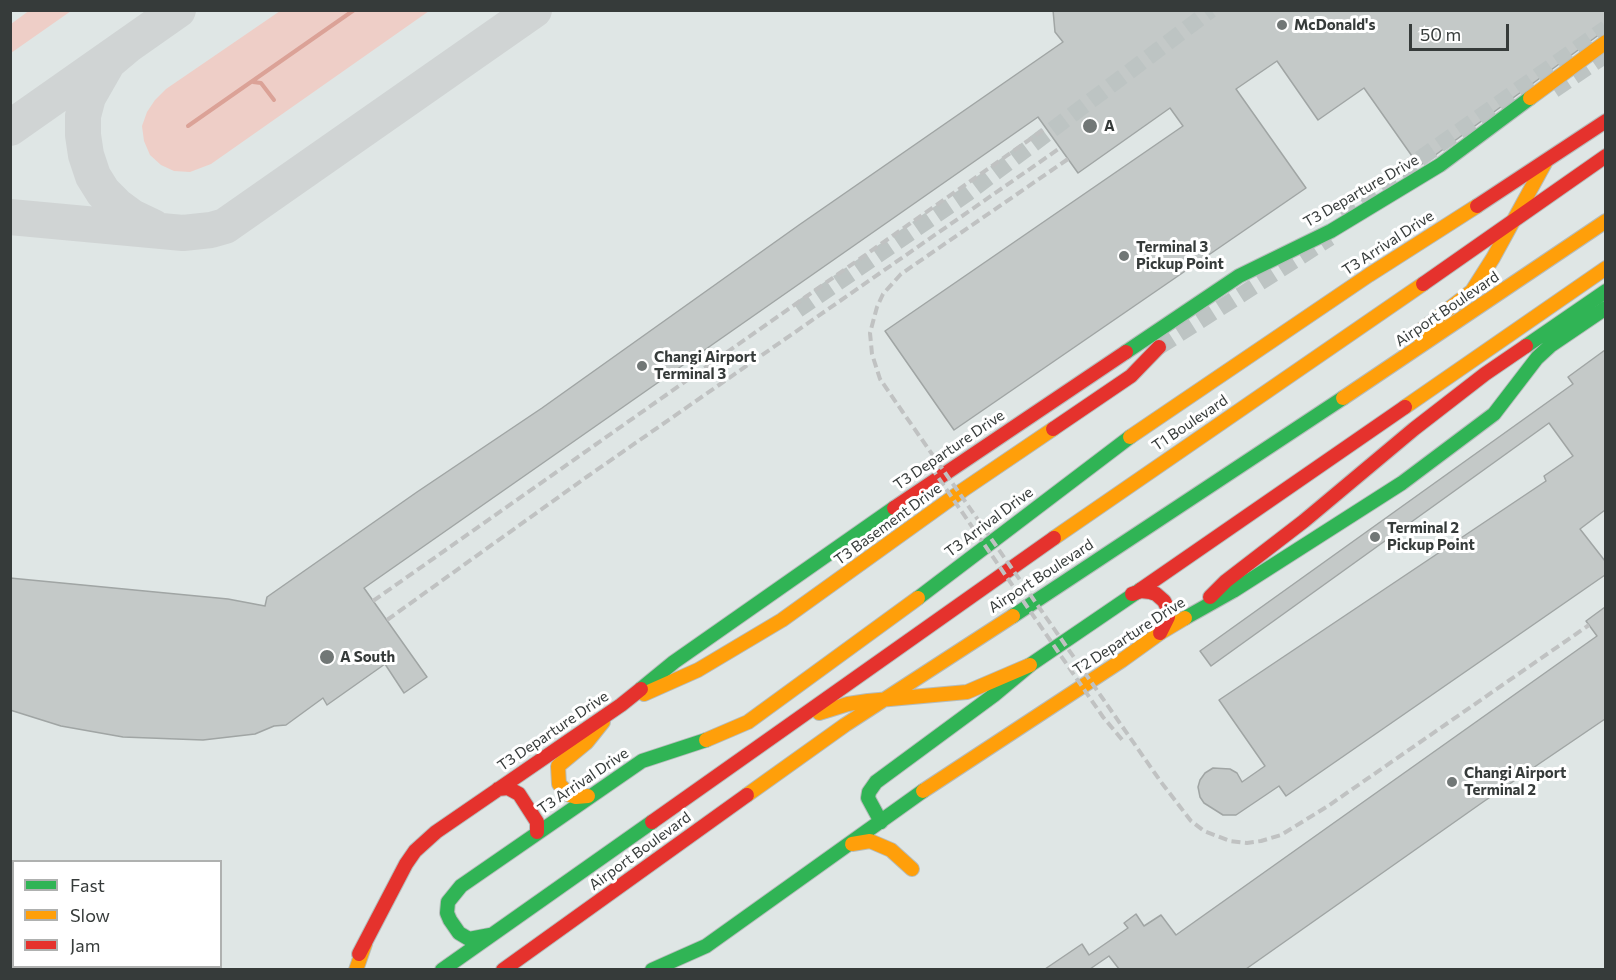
<!DOCTYPE html>
<html>
<head>
<meta charset="utf-8">
<style>
  body { margin:0 }
  #map { position:relative; width:1616px; height:980px; overflow:hidden; background:#dfe6e5; font-family:Commissioner,sans-serif }
  canvas { display:block }
  .frame { position:absolute; inset:0; border:12px solid #363b3a; pointer-events:none }
  .legend { position:absolute; left:12px; top:860px; width:210px; height:108px; box-sizing:border-box; background:#fff; border:2px solid #afb1b0; margin:0; padding:8px 10px; list-style:none; font-size:18px; color:#363b3a }
  .legend li { display:flex; align-items:center; gap:12px; height:30px }
  .legend b { width:30px; border:2px solid #afb1b0 }
  .scale { position:absolute; left:1409px; top:24px; width:100px; height:27px; box-sizing:border-box; border:3px solid #363b3a; border-top:0; padding-left:8px; font-size:18px; line-height:21px; white-space:nowrap; color:#363b3a; -webkit-text-stroke:4px #fff; paint-order:stroke }
</style>
</head>
<body>
<div id="map">
<canvas width="1616" height="980"></canvas>
<div class="frame"></div>
<ul class="legend">
<li><b style="height:8px;background:#30b455"></b>Fast</li>
<li><b style="height:8px;background:#ff9f0a"></b>Slow</li>
<li><b style="height:8px;background:#e5322d"></b>Jam</li>
</ul>
<div class="scale">50 m</div>
</div>
<script>
const ctx = document.querySelector('canvas').getContext('2d');
ctx.lineJoin = 'round';
function fill(path, color) { ctx.fillStyle = color; ctx.fill(path, 'evenodd'); }
const shape = rows => new Path2D(rows.map(r => 'M' + r).join(''));
function trace(path, color, width, dash) { ctx.strokeStyle = color; ctx.lineWidth = width; ctx.lineCap = dash ? 'butt' : 'round'; ctx.setLineDash(dash || []); ctx.stroke(path); }
function label(font, color, halo, rows, align = 'center') {
  ctx.font = font + ' Commissioner,sans-serif'; ctx.lineWidth = 6; ctx.setLineDash([]); ctx.textBaseline = 'middle'; ctx.strokeStyle = halo; ctx.fillStyle = color; for (const [text, x, y, turn = 0] of rows) {
    ctx.save(); ctx.translate(x, y); ctx.rotate((+turn || 0) * Math.PI / 180); ctx.textAlign = isNaN(turn) ? turn : align; if (halo) ctx.strokeText(text, 0, 0); ctx.fillText(text, 0, 0); ctx.restore();
  }
}
fill(shape([
  [30,10,71,11,11,53,11,24],
  [280,11,429,11,211,164,190,172,174,171,161,165,150,155,144,141,142,126,147,112,155,100,166,89]
]), '#eecec7');
trace(shape([
  [253,82,261,83,274,100],
  [188,126,354,10]
]), '#dba297', 4);
trace(shape([
  [127,46,108,62,88,97,83,116,83,135,86,155,93,176,103,192,117,206,132,217,153,227],
  [10,128,178,10],
  [10,217,183,233,211,230,225,226,534,10],
  [10,943,14,944]
]), '#d0d4d4', 36);
const building = shape([
  [1053,10,1605,10,1605,32,1600,34,1434,156,1419,166,1364,88,1318,120,1277,61,1236,89,1306,188,954,430,885,331,1183,126,1170,108,1078,173,1038,117,364,588,427,677,404,693,385,664,327,705,323,698,286,725,274,726,255,734,203,740,123,737,61,726,10,710,10,578,228,599,265,606,267,597,417,492,542,408,799,225,1063,42,1055,32,1053,10],
  [1605,350,1605,510,1580,529,1605,561,1605,575,1286,796,1279,786,1236,815,1223,815,1204,803,1200,797,1198,787,1200,780,1205,773,1213,768,1230,769,1237,773,1242,782,1265,766,1219,700,1546,481,1544,476,1573,456,1549,423,1211,666,1200,651,1573,384,1568,377,1605,350],
  [1605,607,1605,719,1483,802,1246,969,1119,969,1109,956,1090,969,1045,969,1082,944,1089,955,1128,928,1124,923,1136,914,1144,926,1161,915,1176,935,1597,636,1586,621,1605,607]
]);
fill(building, '#c4c9c8');
trace(building, '#a0a5a4', 1.5);
trace(shape([
  [1554,90,1606,55],
  [1341,214,1606,28],
  [798,310,967,194,1211,10],
  [1159,347,1330,238]
]), '#bdc4c3', 16, [16, 8]);
const fast = shape([
  [1526,346,1606,291],
  [1126,352,1239,276,1331,231,1440,165,1530,98],
  [918,598,1130,437],
  [1013,616,1343,398],
  [1185,618,1233,591,1402,483,1494,414,1537,358,1550,346,1606,308],
  [641,689,674,662,894,508],
  [881,822,868,798,869,792,876,782,994,695,1030,665,1140,590],
  [490,935,469,939,459,933,450,920,447,913,448,902,461,886,642,761,706,740],
  [442,970,652,822],
  [652,970,706,946,923,791]
]);
const slow = shape([
  [1530,98,1606,42],
  [1416,334,1472,291,1493,258,1545,163],
  [1343,398,1606,221],
  [1405,407,1606,268],
  [1130,437,1369,275,1477,206],
  [1054,538,1423,284],
  [644,694,698,670,782,620,963,490,1053,429],
  [819,713,848,704,868,701,967,692,1030,665],
  [706,740,748,722,918,598],
  [923,791,1121,661,1160,633,1185,618],
  [747,795,845,725,1013,616],
  [588,796,576,797,570,795,559,784,558,766,587,742,603,722],
  [852,844,870,841,891,850,912,869],
  [356,970,365,944]
]);
const jam = shape([
  [1477,206,1606,121],
  [1423,284,1606,156],
  [1053,429,1131,376,1159,347],
  [894,508,1126,352],
  [1140,590,1405,407],
  [1132,594,1141,591,1150,592,1156,594,1164,601,1168,609,1168,617,1160,633],
  [1210,597,1226,581,1304,521,1414,429,1485,374,1526,346],
  [498,789,508,788,519,794,537,822,537,832],
  [652,822,1054,538],
  [359,954,406,864,415,851,436,832,621,705,641,689],
  [503,970,747,795]
]);
trace(fast, '#b6bcbb', 16);
trace(slow, '#b6bcbb', 16);
trace(jam, '#b6bcbb', 16);
trace(fast, '#30b455', 14);
trace(slow, '#ff9f0a', 14);
trace(jam, '#e5322d', 14);
trace(shape([
  [1068,159,901,274,883,294,877,307,870,333,872,354,880,379,902,411,1161,782,1191,821,1204,831,1230,841,1247,843,1261,841,1281,835,1328,806,1589,625],
  [931,467,1103,717,1124,742],
  [373,601,1046,128],
  [387,620,588,476,1060,148]
]), '#c0c2c2', 4, [9, 4.5]);
for (const [x, y, r, color] of [
  [1282,25,6,"#717776"],
  [1090,126,8,"#717776"],
  [1124,256,6,"#717776"],
  [642,366,6,"#717776"],
  [1375,537,6,"#717776"],
  [327,657,8,"#717776"],
  [1452,782,6,"#717776"]
]) { const dot = new Path2D(); dot.arc(x, y, r, 0, 2 * Math.PI); ctx.fillStyle = color; ctx.fill(dot); trace(dot, '#fff', 2); }
label('bold 15px', '#363b3a', '#fff', [
  ["McDonald's",1294,25],
  ["A",1104,126],
  ["Terminal 3",1136,247],
  ["Pickup Point",1136,264],
  ["Changi Airport",654,357],
  ["Terminal 3",654,374],
  ["Terminal 2",1387,528],
  ["Pickup Point",1387,545],
  ["A South",340,657],
  ["Changi Airport",1464,773],
  ["Terminal 2",1464,790]
], 'left');
label('15px', '#363b3a', '#fff', [
  ["T3 Departure Drive",1361,191,-30],
  ["T3 Arrival Drive",1388,243,-33],
  ["Airport Boulevard",1447,309,-34],
  ["T1 Boulevard",1190,423,-34],
  ["T3 Departure Drive",949,450,-34],
  ["T3 Arrival Drive",989,522,-37],
  ["T3 Basement Drive",888,524,-36],
  ["Airport Boulevard",1041,576,-33],
  ["T2 Departure Drive",1129,636,-33],
  ["T3 Departure Drive",553,731,-34],
  ["T3 Arrival Drive",583,781,-34],
  ["Airport Boulevard",640,851,-36]
]);
</script>
</body>
</html>
